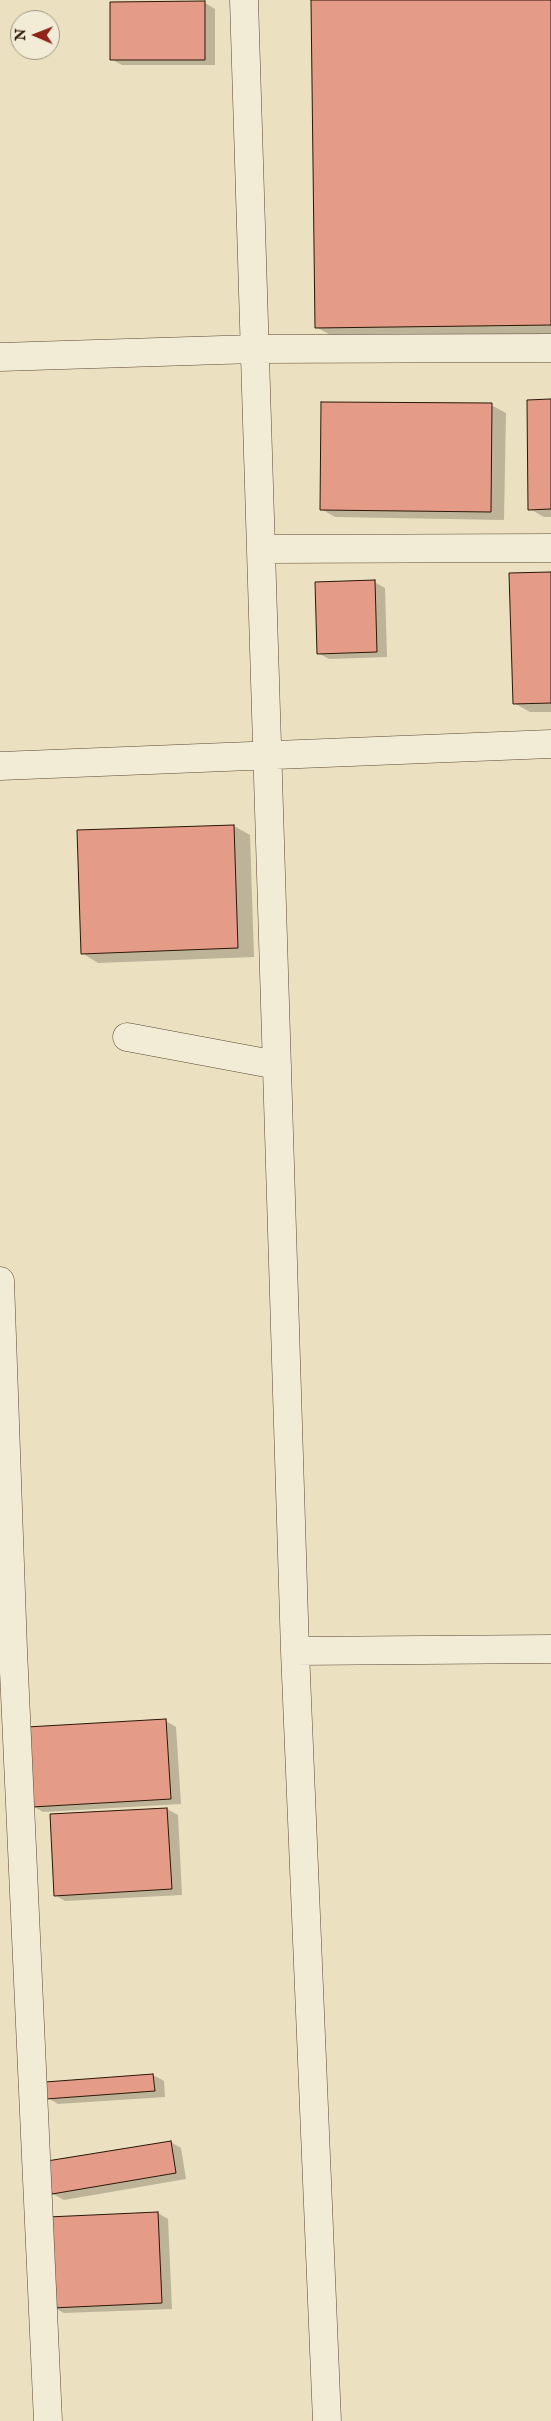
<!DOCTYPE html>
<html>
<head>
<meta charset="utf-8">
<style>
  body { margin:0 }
  #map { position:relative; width:551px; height:2421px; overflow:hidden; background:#ebe0c0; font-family:"IM FELL English",serif }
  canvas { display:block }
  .north { position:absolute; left:10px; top:10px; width:50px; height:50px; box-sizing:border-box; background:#f2ebd6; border:1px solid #a29683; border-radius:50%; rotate:271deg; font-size:14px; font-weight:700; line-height:20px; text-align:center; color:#2b1706 }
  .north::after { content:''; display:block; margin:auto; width:18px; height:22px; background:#8f2418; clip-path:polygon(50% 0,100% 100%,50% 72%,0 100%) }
</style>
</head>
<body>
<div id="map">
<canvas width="551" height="2421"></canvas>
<div class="north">N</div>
</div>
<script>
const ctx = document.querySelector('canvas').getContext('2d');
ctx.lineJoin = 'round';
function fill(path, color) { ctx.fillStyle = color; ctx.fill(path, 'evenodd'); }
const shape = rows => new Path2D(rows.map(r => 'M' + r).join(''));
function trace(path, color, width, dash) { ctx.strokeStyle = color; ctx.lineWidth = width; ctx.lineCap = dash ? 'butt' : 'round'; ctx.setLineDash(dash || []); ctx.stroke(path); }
fill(shape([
  [313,0,551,0,551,334,332,336,316,327],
  [205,3,215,9,215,65,122,65,111,59],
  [551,401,551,517,544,517,530,509],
  [491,405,506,413,504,520,335,517,321,509],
  [551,573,551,712,530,712,514,703],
  [374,582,385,588,387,657,329,659,318,653],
  [234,826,250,835,254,957,98,963,82,953],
  [166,1721,176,1727,181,1804,43,1812,33,1806],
  [167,1809,178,1815,182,1895,65,1901,55,1895],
  [153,2075,164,2081,165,2097,58,2104,48,2098],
  [171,2142,181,2148,186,2179,64,2200,53,2194],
  [158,2213,168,2219,172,2309,64,2313,53,2307]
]), '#0003');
const building = shape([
  [311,0,551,0,551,325,315,328,311,0],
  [205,1,205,60,110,60,110,2,205,1],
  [551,399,551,509,528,510,527,400,551,399],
  [321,402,492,403,491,512,320,510,321,402],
  [551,572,551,703,513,704,509,573,551,572],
  [375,580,377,652,317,654,315,582,375,580],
  [234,825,238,948,81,954,77,830,234,825],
  [166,1719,171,1799,32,1807,27,1727,166,1719],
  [167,1808,172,1889,54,1896,50,1814,167,1808],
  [153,2074,155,2091,46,2099,45,2082,153,2074],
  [171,2141,176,2173,52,2194,47,2161,171,2141],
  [158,2212,162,2303,52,2308,48,2217,158,2212]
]);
fill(building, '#e49b87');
trace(building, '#2b1706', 1);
const minor = shape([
  [244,0,295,1651,327,2421],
  [0,357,254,349,551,348],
  [261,549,551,548],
  [0,766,551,744],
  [127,1037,277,1065],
  [0,1281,13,1650,48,2421],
  [295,1651,551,1649]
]);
trace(minor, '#5b4934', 29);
trace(minor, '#f2ebd6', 28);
</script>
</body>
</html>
